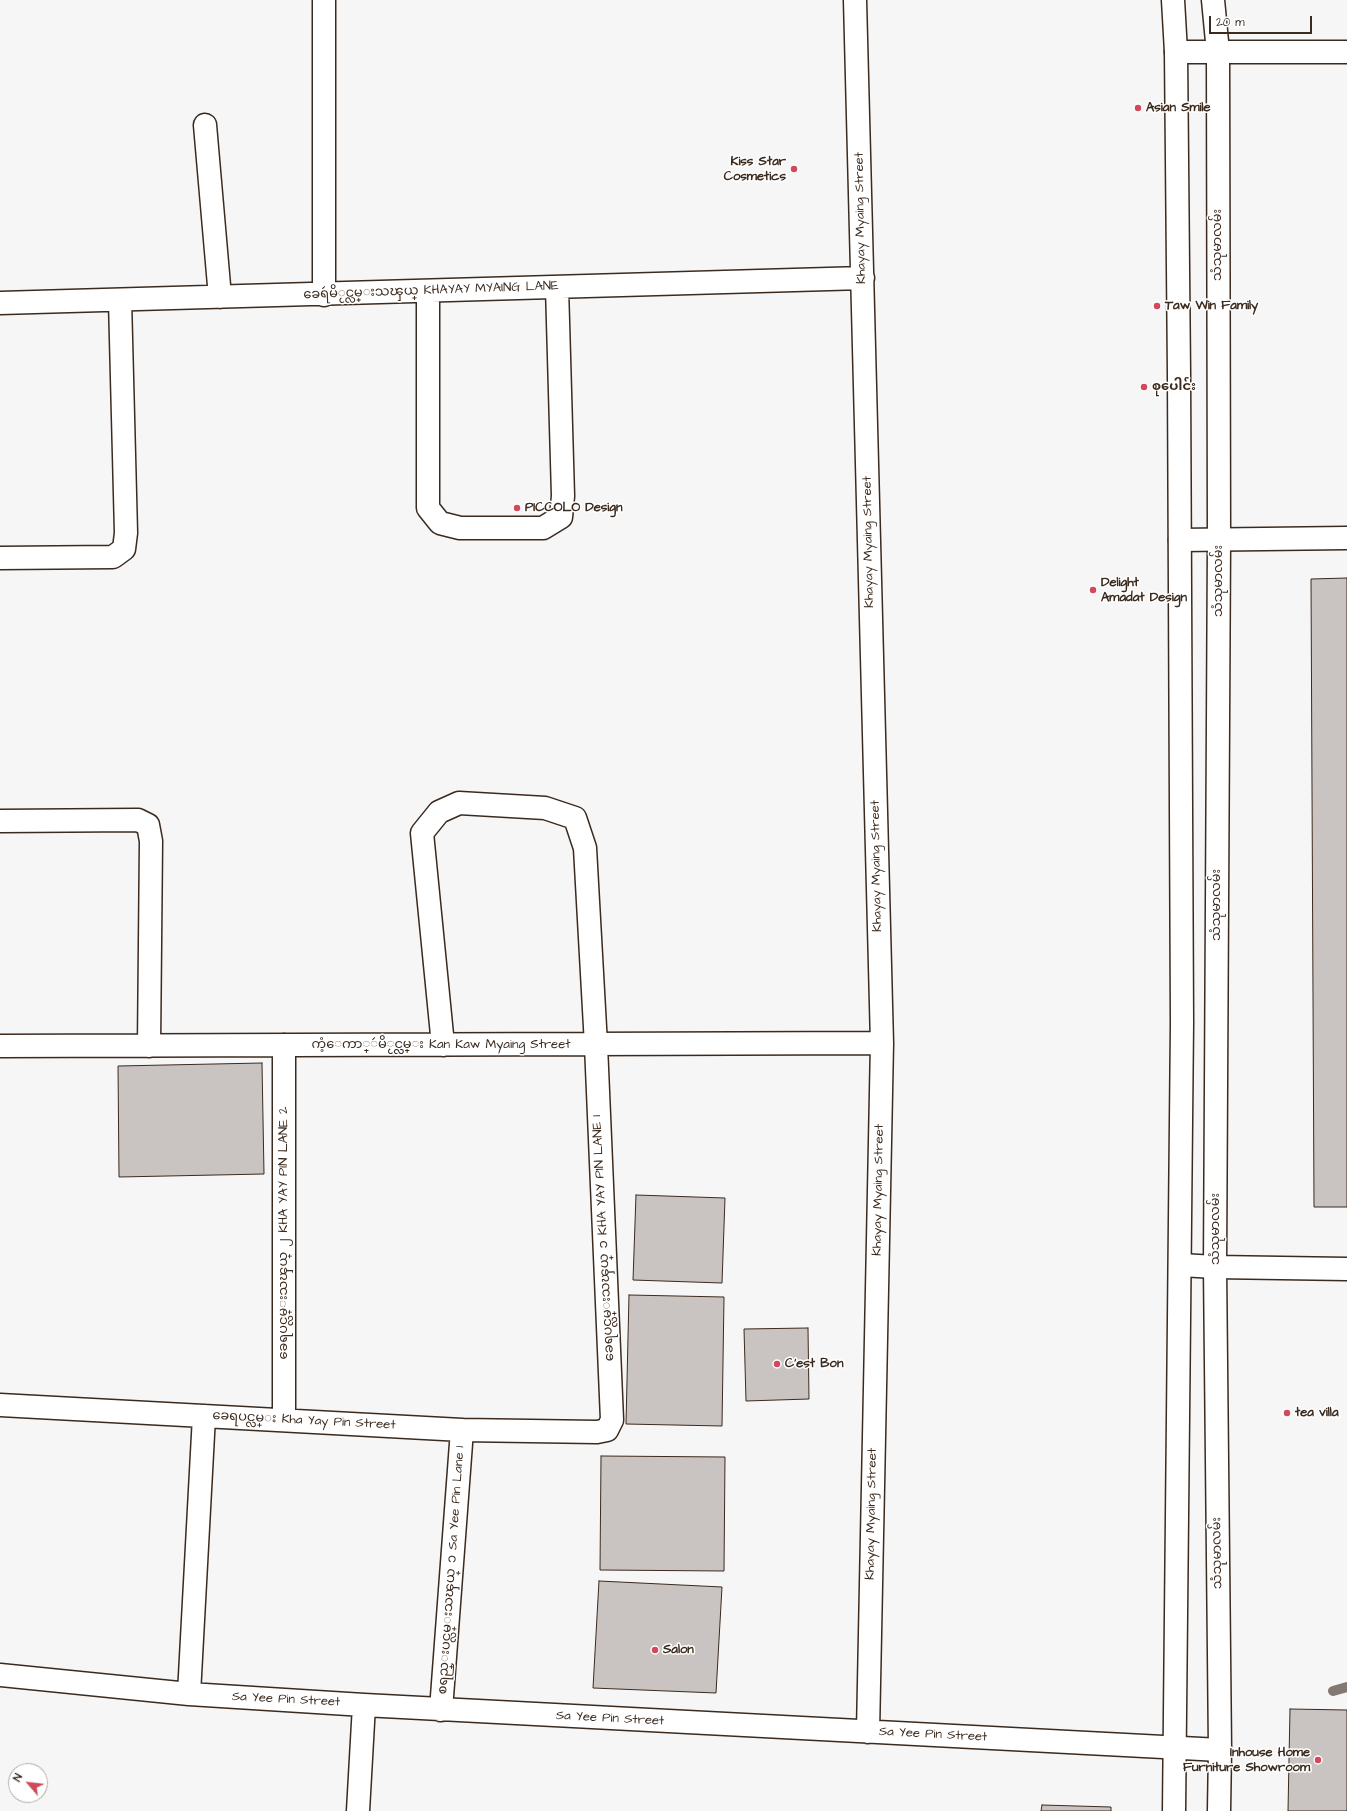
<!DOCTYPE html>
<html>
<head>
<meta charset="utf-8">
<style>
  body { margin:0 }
  #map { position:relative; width:1347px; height:1811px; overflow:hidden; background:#f7f6f6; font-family:"Architects Daughter",sans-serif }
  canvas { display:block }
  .north { position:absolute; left:8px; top:1763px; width:40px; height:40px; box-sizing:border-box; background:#fff; border:1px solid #b1aaa5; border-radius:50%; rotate:298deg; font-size:11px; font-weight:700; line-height:16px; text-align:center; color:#3b2a1e }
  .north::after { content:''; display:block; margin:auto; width:14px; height:18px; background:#d1495b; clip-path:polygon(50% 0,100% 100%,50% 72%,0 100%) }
  .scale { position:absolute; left:1209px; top:16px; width:103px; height:18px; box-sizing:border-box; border:2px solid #3b2a1e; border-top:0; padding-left:5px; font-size:12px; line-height:14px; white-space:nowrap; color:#3b2a1e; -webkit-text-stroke:3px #fff; paint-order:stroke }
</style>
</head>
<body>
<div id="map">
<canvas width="1347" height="1811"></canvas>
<div class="north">N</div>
<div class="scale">20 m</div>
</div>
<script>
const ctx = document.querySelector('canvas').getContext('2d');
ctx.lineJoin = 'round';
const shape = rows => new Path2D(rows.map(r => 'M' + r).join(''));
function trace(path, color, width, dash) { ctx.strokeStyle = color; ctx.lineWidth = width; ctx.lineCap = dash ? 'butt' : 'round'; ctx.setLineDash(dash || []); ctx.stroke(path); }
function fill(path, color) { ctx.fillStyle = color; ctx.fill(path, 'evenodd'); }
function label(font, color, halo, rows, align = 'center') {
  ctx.font = font + ' "Architects Daughter","Noto Sans Myanmar",sans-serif'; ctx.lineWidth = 3; ctx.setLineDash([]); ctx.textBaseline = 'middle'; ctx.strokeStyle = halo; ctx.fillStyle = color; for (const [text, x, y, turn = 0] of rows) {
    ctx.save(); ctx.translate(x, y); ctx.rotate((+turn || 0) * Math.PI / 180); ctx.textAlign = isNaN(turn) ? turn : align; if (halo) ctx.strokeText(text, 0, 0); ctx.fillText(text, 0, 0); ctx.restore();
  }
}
trace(shape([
  [1333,1691,1347,1687]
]), '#847972', 10);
const building = shape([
  [1347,578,1347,1207,1314,1207,1311,579,1347,578],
  [262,1063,264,1174,119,1177,118,1066,262,1063],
  [636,1195,725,1198,722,1283,633,1280,636,1195],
  [629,1295,724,1297,722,1426,626,1424,629,1295],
  [808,1328,809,1399,746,1401,744,1329,808,1328],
  [601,1456,725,1457,724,1571,600,1570,601,1456],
  [599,1581,722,1587,716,1693,593,1688,599,1581],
  [1290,1709,1347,1710,1347,1811,1288,1811,1290,1709],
  [1042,1805,1111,1807,1111,1811,1041,1811,1042,1805]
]);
fill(building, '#c9c3c1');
trace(building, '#3b2a1e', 1);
const street = shape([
  [324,0,324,295],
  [855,0,882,1043,868,1732],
  [1176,52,1347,52],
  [205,125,220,297],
  [428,291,428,508,440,523,460,528,543,528,561,517,563,496,557,287],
  [0,303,863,278],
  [1180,540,1347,538],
  [0,558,113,557,124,549,126,533,120,300],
  [0,821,138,820,148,825,151,841,149,1046],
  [0,1046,882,1043],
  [1181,1265,1215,1267,1347,1269],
  [0,1405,462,1430,597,1432,607,1430,612,1420,596,1045,585,848,575,818,545,808,459,803,439,812,422,833,443,1045],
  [284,1420,284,1045],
  [0,1675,189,1694,364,1705,1220,1750],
  [189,1694,204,1416],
  [441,1710,462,1430],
  [358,1811,364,1705]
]);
const primary = shape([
  [1173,0,1176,52,1179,375,1182,1023,1174,1811],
  [1213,0,1218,52,1219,540,1215,1267,1220,1750,1219,1811]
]);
trace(street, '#3b2a1e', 25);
trace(primary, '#3b2a1e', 25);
trace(street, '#fff', 22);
trace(primary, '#fff', 22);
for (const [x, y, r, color] of [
  [1138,108,4,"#d1495b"],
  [794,169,4,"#d1495b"],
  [1157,306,4,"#d1495b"],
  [1144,387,4,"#d1495b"],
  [517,508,4,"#d1495b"],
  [1093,590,4,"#d1495b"],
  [777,1364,4,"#d1495b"],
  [1287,1413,4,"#d1495b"],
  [655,1650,4,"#d1495b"],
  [1318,1760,4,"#d1495b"]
]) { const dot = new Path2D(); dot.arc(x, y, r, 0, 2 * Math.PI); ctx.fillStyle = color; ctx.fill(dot); trace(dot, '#fff', 1.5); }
label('bold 13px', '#3b2a1e', '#fff', [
  ["Asian Smile",1146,108],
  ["Kiss Star",786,162,"right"],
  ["Cosmetics",786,177,"right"],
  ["Taw Win Family",1165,306],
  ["စုပေါင်း",1152,387],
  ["PICCOLO Design",525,508],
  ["Delight",1101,583],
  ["Amadat Design",1101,598],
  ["C'est Bon",785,1364],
  ["tea villa",1295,1413],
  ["Salon",663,1650],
  ["Inhouse Home",1310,1753,"right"],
  ["Furniture Showroom",1310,1768,"right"]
], 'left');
label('13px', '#3b2a1e', '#fff', [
  ["Khayay Myaing Street",861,218,-91],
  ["သံသုမာလမ်း",1218,245,-90],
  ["ခေရဴမိႂင္လမ္းသၾယ္ KHAYAY MYAING LANE",431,291,-2],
  ["Khayay Myaing Street",869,542,-91],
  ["သံသုမာလမ်း",1219,581,-90],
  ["Khayay Myaing Street",877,866,-91],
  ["သံသုမာလမ်း",1217,905,-90],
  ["ကံ့ေကာ္ဴမိႂင္လမ္း Kan Kaw Myaing Street",441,1045],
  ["Khayay Myaing Street",879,1190,-89],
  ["သံသုမာလမ်း",1216,1229,-90],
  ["ခေရပင္လမ္းသၾယ္ ၂ KHA YAY PIN LANE 2",284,1233,-90],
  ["ခေရပင္လမ္းသၾယ္ ၁ KHA YAY PIN LANE 1",604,1238,-93],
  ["ခေရပင္လမ္း Kha Yay Pin Street",304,1421,3],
  ["Khayay Myaing Street",872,1514,-89],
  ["သံသုမာလမ်း",1218,1553,-91],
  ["စရည္းပင္လမ္းသၾယ္ ၁ Sa Yee Pin Lane 1",452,1570,-86],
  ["Sa Yee Pin Street",286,1700,3],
  ["Sa Yee Pin Street",610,1719,3],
  ["Sa Yee Pin Street",933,1735,3]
]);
</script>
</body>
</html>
